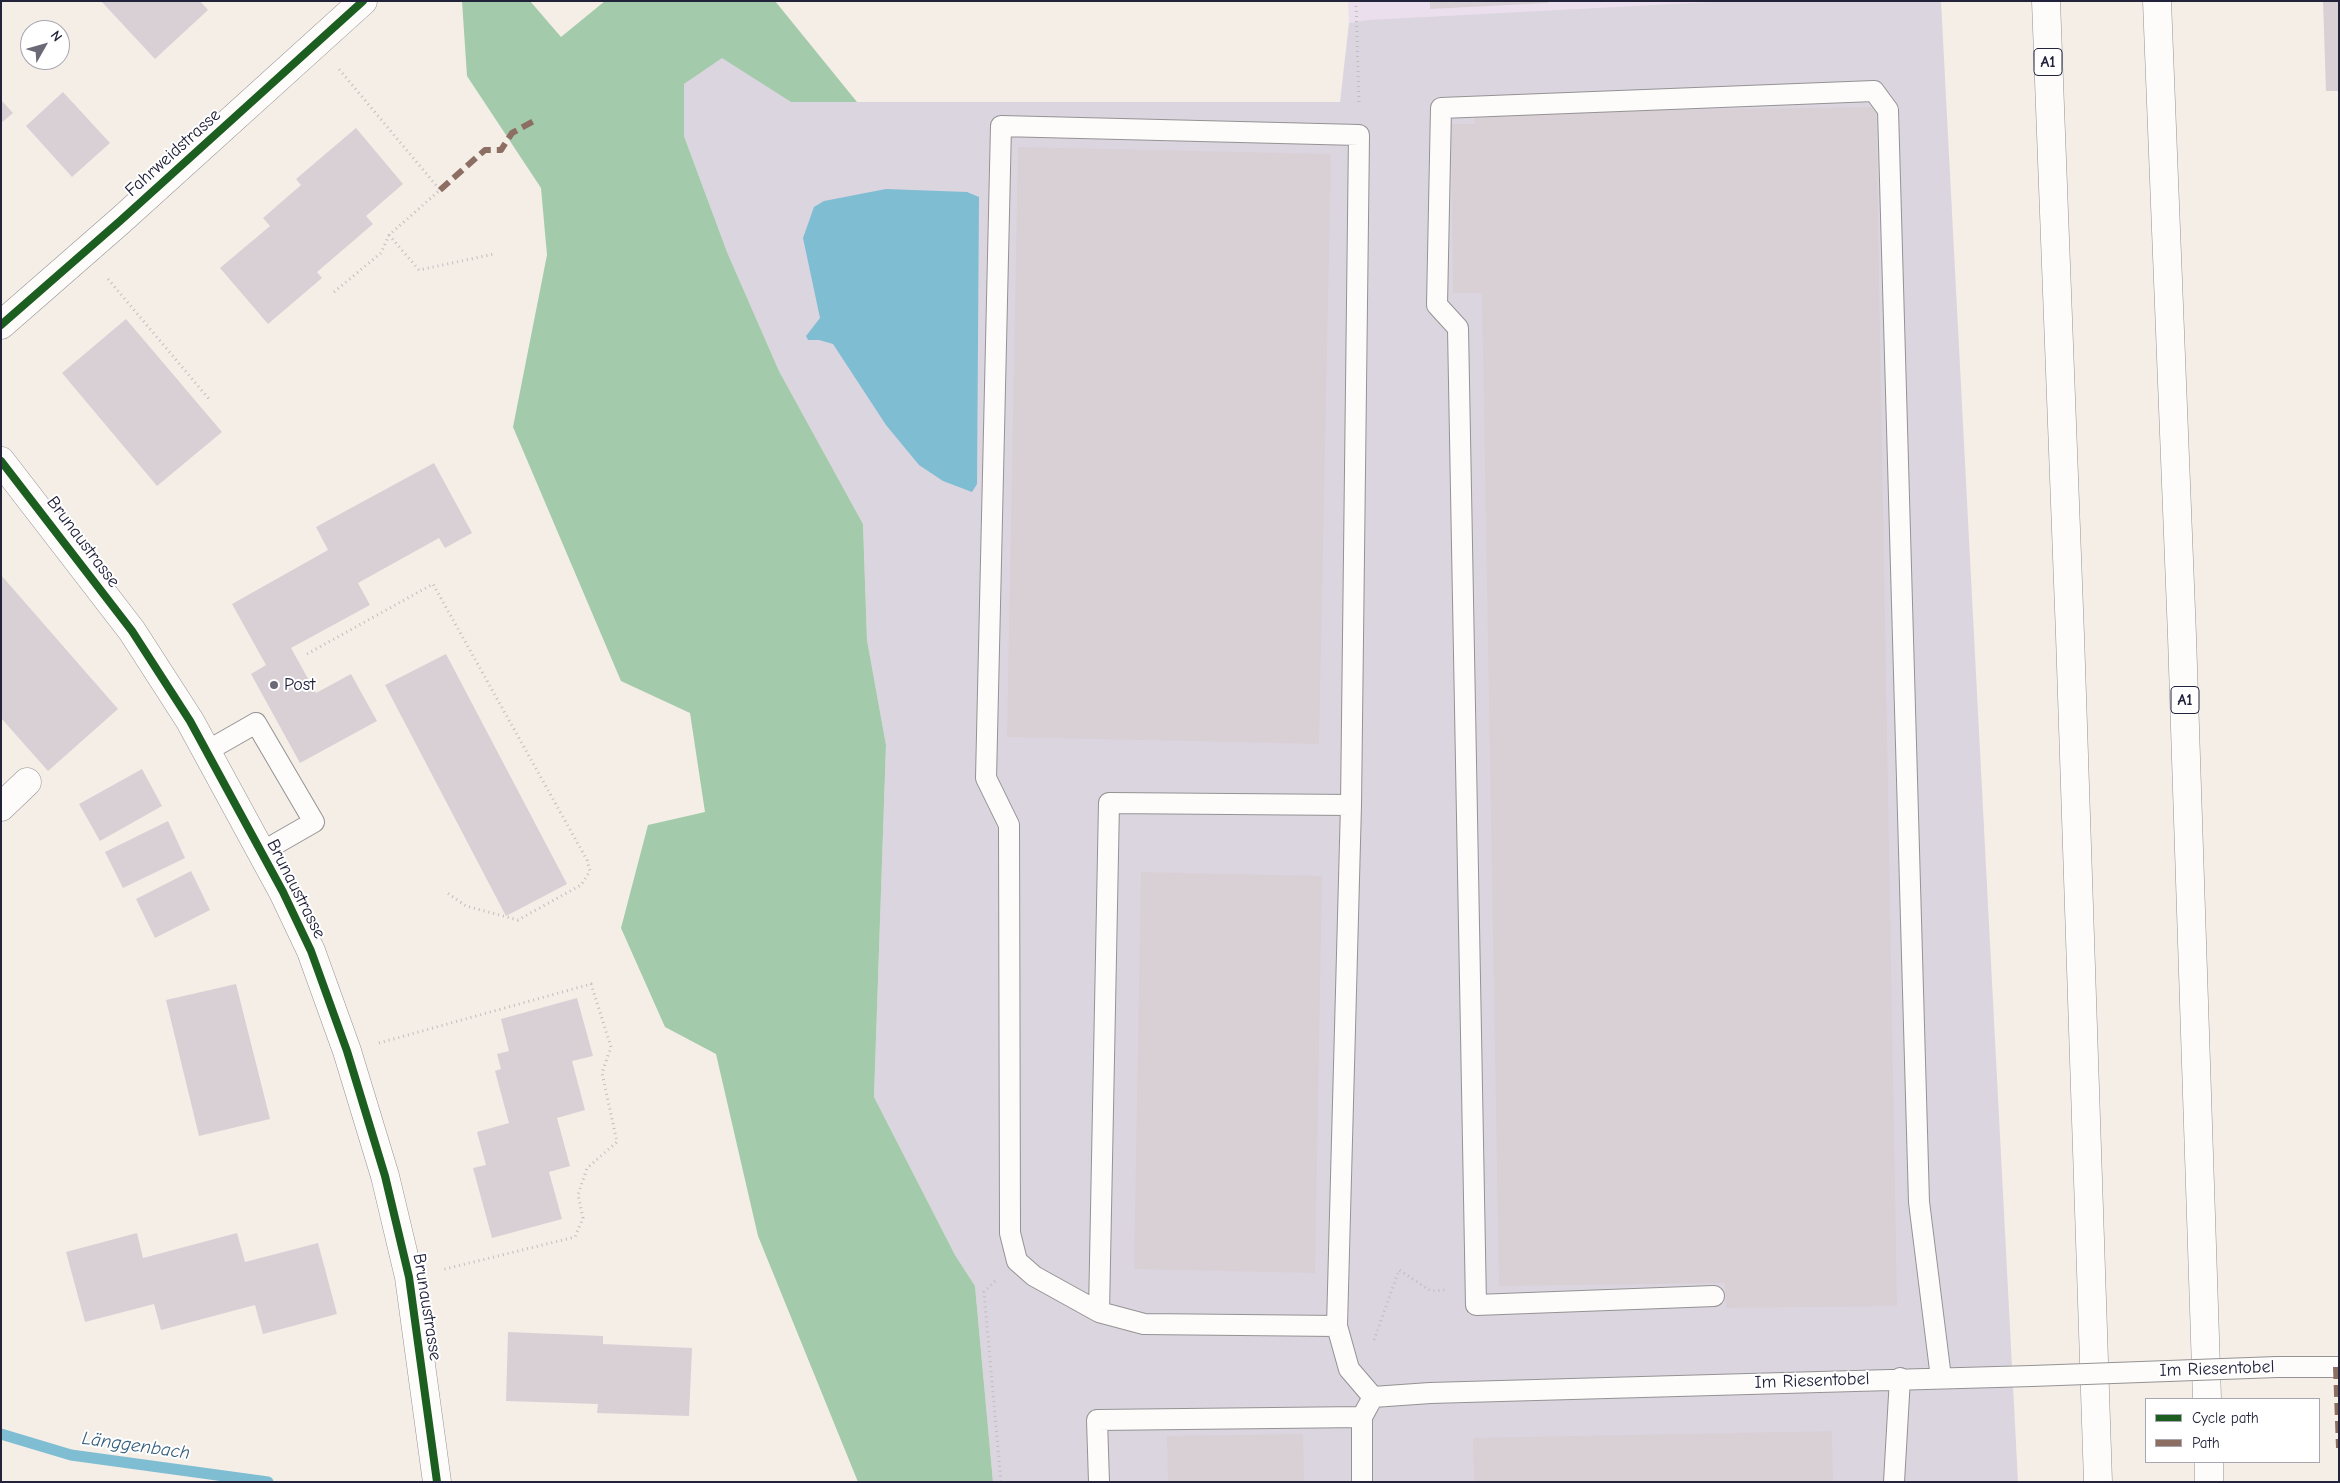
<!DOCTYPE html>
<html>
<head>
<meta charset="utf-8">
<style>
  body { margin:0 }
  #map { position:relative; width:2340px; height:1483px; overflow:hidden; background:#f4eee7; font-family:"Comic Neue",sans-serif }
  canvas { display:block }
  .frame { position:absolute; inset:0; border:2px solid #22223b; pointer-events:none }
  .legend { position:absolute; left:2145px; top:1398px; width:175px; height:65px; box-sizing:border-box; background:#fff; border:1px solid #a7a7b1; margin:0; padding:6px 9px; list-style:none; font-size:15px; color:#22223b }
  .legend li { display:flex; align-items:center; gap:10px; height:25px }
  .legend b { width:25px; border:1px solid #a7a7b1 }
  .north { position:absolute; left:20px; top:20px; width:50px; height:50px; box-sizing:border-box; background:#fff; border:1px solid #a7a7b1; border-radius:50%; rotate:52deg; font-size:14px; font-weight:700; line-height:20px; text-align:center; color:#22223b }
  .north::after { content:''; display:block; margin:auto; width:18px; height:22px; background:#6c6977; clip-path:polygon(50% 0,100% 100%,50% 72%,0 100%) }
</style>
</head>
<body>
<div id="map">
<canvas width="2340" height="1483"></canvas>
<div class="frame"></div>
<ul class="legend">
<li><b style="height:6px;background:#1b5e20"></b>Cycle path</li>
<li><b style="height:6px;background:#8d6e63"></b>Path</li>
</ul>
<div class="north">N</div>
</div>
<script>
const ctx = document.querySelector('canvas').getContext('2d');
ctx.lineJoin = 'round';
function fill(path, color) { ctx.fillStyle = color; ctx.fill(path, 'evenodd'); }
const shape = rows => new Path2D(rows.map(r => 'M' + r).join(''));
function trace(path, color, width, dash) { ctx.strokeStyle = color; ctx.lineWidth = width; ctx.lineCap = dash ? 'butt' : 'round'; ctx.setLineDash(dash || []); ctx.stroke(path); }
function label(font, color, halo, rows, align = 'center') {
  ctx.font = font + ' "Comic Neue",sans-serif'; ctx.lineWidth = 4; ctx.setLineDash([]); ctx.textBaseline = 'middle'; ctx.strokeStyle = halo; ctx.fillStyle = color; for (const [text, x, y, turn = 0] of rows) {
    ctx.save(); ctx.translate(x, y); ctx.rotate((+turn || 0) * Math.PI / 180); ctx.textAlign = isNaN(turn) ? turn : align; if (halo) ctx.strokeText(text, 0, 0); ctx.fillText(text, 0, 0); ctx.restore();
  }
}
fill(shape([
  [1348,1,1743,1,1349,23]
]), '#ebdfed');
fill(shape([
  [1730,1,1941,1,2018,1482,993,1482,975,1286,955,1255,874,1097,886,745,867,640,863,524,779,371,727,252,684,136,684,84,722,57,791,102,1340,102,1349,23,1369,20]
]), '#dbd5e0');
fill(shape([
  [462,1,530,1,561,37,605,1,775,1,857,102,791,102,722,58,684,84,684,136,727,252,779,371,863,524,867,640,886,745,874,1097,955,1255,975,1286,993,1482,858,1482,758,1236,716,1054,665,1027,621,928,648,825,705,812,690,713,621,681,513,427,547,255,541,188,467,76]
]), '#a3caaa');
fill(shape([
  [886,189,967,192,979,197,977,484,972,492,943,481,919,465,886,425,833,344,819,340,808,340,806,336,820,318,803,238,814,207,824,201]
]), '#7fbdd3');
trace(shape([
  [1,1434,71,1455,268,1482]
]), '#7fbdd3', 11);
fill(shape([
  [101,1,200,1,208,10,155,59],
  [1430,1,1548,1,1548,3,1430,9],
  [2323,1,2339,1,2339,91,2326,91],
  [63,92,110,143,72,177,26,126],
  [1,100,13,113,1,123],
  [1876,107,1897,1306,1726,1308,1725,1283,1499,1286,1482,293,1453,293,1451,124,1475,124,1475,113],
  [356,128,403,184,366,216,373,224,317,272,322,278,268,324,220,268,270,226,263,218,301,185,296,179],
  [1018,147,1331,154,1319,744,1007,737],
  [126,319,222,432,157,486,62,373],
  [434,463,472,533,445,548,439,538,358,583,370,605,291,648,316,693,351,674,377,721,300,763,251,674,266,665,232,604,328,550,316,527],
  [1,575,118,709,48,771,1,718],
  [446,654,567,884,506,916,385,685],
  [142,769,162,806,100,841,79,804],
  [168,821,185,858,123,888,105,852],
  [191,871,210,910,155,938,136,899],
  [1141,872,1322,876,1315,1273,1134,1269],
  [236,984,270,1119,199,1136,166,1000],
  [577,998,593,1056,572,1061,585,1110,557,1118,570,1166,549,1172,562,1219,492,1238,473,1168,486,1165,477,1132,509,1123,495,1071,501,1069,497,1054,509,1051,501,1019],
  [137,1233,143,1258,237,1233,245,1262,318,1243,337,1314,263,1334,255,1305,161,1330,154,1304,85,1322,66,1252],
  [508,1332,603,1336,603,1344,692,1348,689,1416,597,1413,598,1404,506,1401],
  [1832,1431,1833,1482,1474,1482,1473,1438],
  [1303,1434,1304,1482,1168,1482,1167,1436]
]), '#d9d0d6');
const lane = shape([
  [207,751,256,723,314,822,260,853],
  [1714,1296,1476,1305,1458,328,1437,305,1441,108,1874,91,1888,110,1919,1202,1941,1378],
  [1099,1312,1109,803,1351,805],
  [1337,1326,1144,1324,1099,1312,1034,1276,1017,1261,1010,1233,1009,825,986,778,1001,126,1359,135,1351,805,1337,1326,1349,1369,1373,1397],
  [2277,1367,2339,1367],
  [1099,1482,1097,1420,1362,1417],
  [1362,1482,1362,1417,1373,1397,1430,1393,2032,1376],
  [1894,1482,1900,1378]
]);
const street = shape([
  [1,461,132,631,190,721,283,892,311,951,347,1051,385,1176,409,1277,437,1482],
  [1,807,27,782]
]);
const secondary = shape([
  [1,325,120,221,363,1]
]);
const highway = shape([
  [2046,1,2070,635,2098,1482],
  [2157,1,2182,636,2207,1399],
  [2209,1462,2209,1482]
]);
trace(lane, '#959293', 22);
trace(street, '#959293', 29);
trace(secondary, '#959293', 29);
trace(highway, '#959293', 29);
trace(shape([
  [1356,1,1359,105],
  [389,235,419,270,494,254],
  [108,279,209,399],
  [334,292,381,253,389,235,440,190,338,68],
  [307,654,433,584,587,860,590,871,581,885,518,920,466,906,446,892],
  [379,1043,591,984,611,1047,602,1073,617,1142,587,1168,578,1195,583,1218,575,1237,441,1270],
  [995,1281,984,1292,1001,1482],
  [1374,1340,1399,1270,1431,1291,1445,1290]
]), '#bfbebf', 3, [1, 4]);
trace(lane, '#fdfcfb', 20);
trace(street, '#fdfcfb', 28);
trace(secondary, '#fdfcfb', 28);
trace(highway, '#fdfcfb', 28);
const laneBridge = shape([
  [2032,1376,2277,1367]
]);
trace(laneBridge, '#959293', 22, []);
trace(laneBridge, '#fdfcfb', 20);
trace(shape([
  [440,190,485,150,501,150,512,133,534,121],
  [2336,1367,2339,1448]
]), '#8d6e63', 6, [12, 6]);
trace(shape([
  [1,325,120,221,363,1],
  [1,461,132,631,190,721,283,892,311,951,347,1051,385,1176,409,1277,437,1482]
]), '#1b5e20', 8);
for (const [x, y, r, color] of [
  [274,685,5,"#6c6977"]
]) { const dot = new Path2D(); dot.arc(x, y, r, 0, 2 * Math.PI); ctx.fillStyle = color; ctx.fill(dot); trace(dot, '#fff', 2); }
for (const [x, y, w] of [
  [2048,62,28],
  [2185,700,28]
]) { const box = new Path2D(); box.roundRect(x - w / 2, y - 13.5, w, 27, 4); ctx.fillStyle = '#fff'; ctx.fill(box); trace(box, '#22223b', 1); }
label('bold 16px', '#22223b', null, [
  ["A1",2048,62],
  ["A1",2185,700]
]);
label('18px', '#22223b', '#fff', [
  ["Fahrweidstrasse",173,153,-42],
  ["Brunaustrasse",83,542,53],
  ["Brunaustrasse",296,889,63],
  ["Brunaustrasse",427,1307,81],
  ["Im Riesentobel",2217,1369,-2],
  ["Im Riesentobel",1812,1381,-2]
]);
label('18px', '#22223b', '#fff', [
  ["Post",284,685]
], 'left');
label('italic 19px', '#355e7c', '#fff', [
  ["Länggenbach",136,1446,8]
]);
</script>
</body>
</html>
